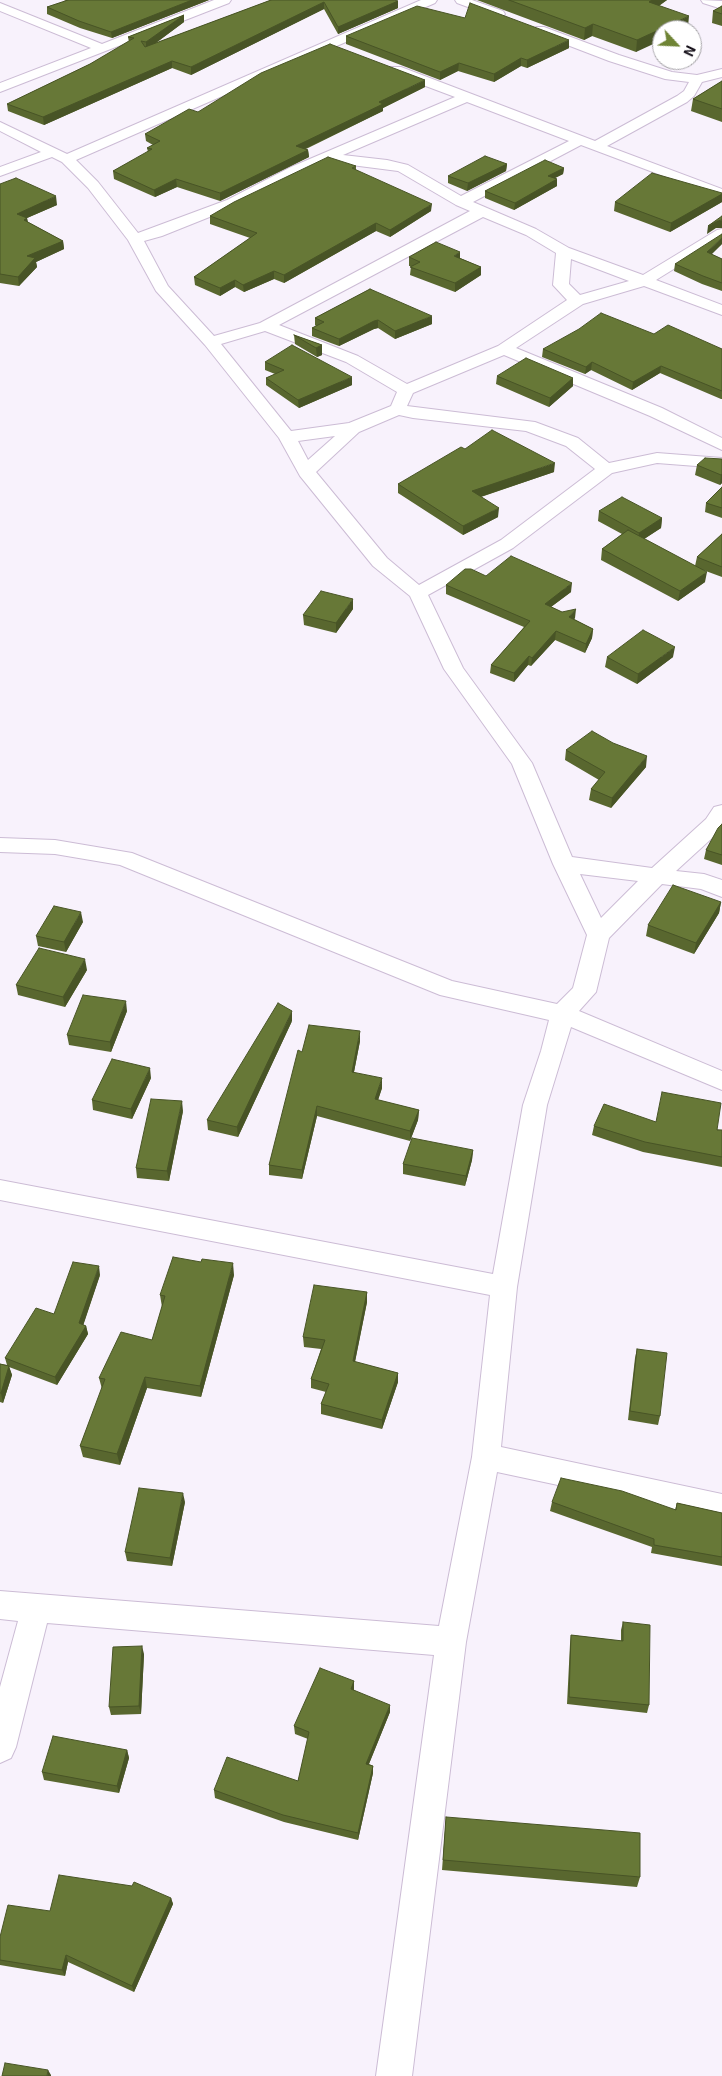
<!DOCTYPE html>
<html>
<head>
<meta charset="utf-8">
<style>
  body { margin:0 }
  #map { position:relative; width:722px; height:2076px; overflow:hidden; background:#f8f2fc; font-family:"Exo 2",sans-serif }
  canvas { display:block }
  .north { position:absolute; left:652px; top:20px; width:50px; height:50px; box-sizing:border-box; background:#fff; border:1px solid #a3a1a5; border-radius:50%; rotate:115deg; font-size:14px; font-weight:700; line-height:20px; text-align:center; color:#19141d }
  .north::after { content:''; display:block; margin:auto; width:18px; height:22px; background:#6f8435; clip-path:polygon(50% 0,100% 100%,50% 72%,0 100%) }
</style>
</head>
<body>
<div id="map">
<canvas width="722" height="2076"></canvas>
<div class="north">N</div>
</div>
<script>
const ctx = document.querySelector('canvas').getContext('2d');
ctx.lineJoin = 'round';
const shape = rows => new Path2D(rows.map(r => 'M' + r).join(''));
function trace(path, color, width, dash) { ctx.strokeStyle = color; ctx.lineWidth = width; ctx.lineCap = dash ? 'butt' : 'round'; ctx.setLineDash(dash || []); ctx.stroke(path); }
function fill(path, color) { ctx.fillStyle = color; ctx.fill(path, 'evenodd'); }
const street = shape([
  [214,0,231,0,229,3,0,92,0,83,91,48,0,11,0,3,102,44,214,0],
  [421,0,437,0,435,3,76,160,98,182,138,233,227,200,291,167,455,97,391,73,389,70,391,67,401,67,595,141,677,96,684,91,689,82,665,79,609,61,536,33,534,30,536,27,544,27,619,55,672,72,697,75,722,69,722,77,702,82,694,96,687,102,607,146,722,189,722,198,581,145,473,202,536,229,569,248,643,275,717,230,722,229,722,239,656,280,722,305,722,315,644,286,583,304,516,348,662,408,722,438,722,450,650,416,504,355,413,393,407,406,535,422,578,438,609,463,657,453,722,458,722,468,657,463,612,473,513,548,428,595,463,668,532,763,572,857,652,868,706,819,714,807,722,805,722,829,676,871,704,874,722,880,722,897,701,889,662,884,609,938,596,992,579,1011,722,1071,722,1090,571,1027,547,1105,517,1287,501,1447,722,1494,722,1520,497,1472,466,1642,412,2076,376,2076,434,1655,47,1623,16,1747,11,1758,0,1763,0,1687,18,1621,0,1619,0,1591,439,1626,472,1457,490,1295,0,1200,0,1180,493,1274,523,1105,541,1051,549,1020,440,995,120,865,55,854,0,852,0,838,55,840,132,853,452,981,557,1004,573,988,587,935,553,864,512,764,444,669,410,596,373,566,300,476,279,438,205,345,156,291,128,240,88,188,62,162,52,157,0,176,0,167,41,152,0,131,0,122,67,154,421,0],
  [467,102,569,141,461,196,408,165,387,160,343,155,467,102],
  [328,162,398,171,456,205,470,211,260,323,214,336,168,286,144,241,162,236,237,206,328,162],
  [483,217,526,235,556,253,553,285,567,300,498,346,407,384,358,356,279,325,483,217],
  [571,259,629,281,580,295,569,284,571,259],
  [265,331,346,362,397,392,391,406,349,423,291,431,221,344,265,331],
  [399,415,413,418,526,431,566,446,595,469,501,540,419,585,387,558,316,472,359,432,399,415],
  [335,436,308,460,298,441,335,436],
  [580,874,638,881,601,918,580,874],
  [455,0,472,0,503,11,505,14,503,17,495,17,457,3,455,0],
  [701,0,722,1,722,9,703,3,701,0]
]);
trace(street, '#ccbcd5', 2);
fill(street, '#fff');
fill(shape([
  [64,0,209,0,112,38,80,28,47,14,47,7,66,1],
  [271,0,398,1,398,8,338,34,324,9,191,75,172,68,44,125,8,111,7,104,90,64,129,42,128,37,184,15,184,22,156,43],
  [477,0,667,0,659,6,688,27,682,30,662,30,636,52,592,36,584,40],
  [722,6,722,26,712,23,713,11],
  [346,36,569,48,527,68,521,66,494,82,458,71,440,80,346,44],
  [722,81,722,122,691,111,693,99],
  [425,87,383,108,383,111,306,149,308,150,309,157,220,201,177,187,155,197,114,179,113,171,148,152,147,148,153,145,146,141,145,134,198,112],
  [507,164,506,171,467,191,448,183,448,176],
  [356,166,356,170,431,211,390,237,376,231,284,283,274,279,244,292,235,287,220,296,195,285,194,277,250,238,210,224,210,216],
  [564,168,563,174,555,178,557,186,514,210,485,198,485,191],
  [0,184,57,205,27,218,28,222,63,241,64,249,36,262,37,267,19,286,0,283],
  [722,193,722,202,670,232,614,211,615,202],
  [722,244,711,254,722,259,722,291,702,284,674,271,675,264],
  [409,257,460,258,481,267,481,275,455,292,410,275,411,266,409,266],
  [370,289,432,324,395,339,378,328,374,329,339,346,312,336,312,328,316,326,315,325,315,318],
  [654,334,722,349,722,399,721,399,660,373,632,390,591,370,585,374,542,357,543,349],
  [294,335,322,345,322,355,317,357,295,344],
  [265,362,352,385,299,408,266,385,266,378,275,374,265,370],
  [497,376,573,378,573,386,549,407,496,384],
  [465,449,554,472,481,497,498,517,463,535,398,493,398,484],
  [722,459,722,483,720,485,695,475,697,465],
  [722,487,722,518,705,512,706,503],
  [599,511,662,518,661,528,644,539,695,566,697,557,722,534,722,577,703,570,705,582,678,601,601,560,602,549,622,534,598,521],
  [486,576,571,592,551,607,575,618,574,619,593,629,592,638,585,653,555,640,531,666,528,665,514,682,490,673,491,665,524,627,446,594,446,585],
  [353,609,336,633,304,625,303,615],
  [607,657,673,657,637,684,605,667],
  [566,750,646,767,611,808,589,800,591,789,599,780,565,760],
  [722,824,722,865,704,859,706,850],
  [721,902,719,913,694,954,646,936,648,925],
  [83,922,66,952,38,946,36,936],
  [87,970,65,1007,18,995,16,985],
  [127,1011,111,1052,69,1045,67,1035],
  [292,1021,238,1137,208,1130,207,1120],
  [360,1041,354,1072,382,1088,378,1100,419,1110,418,1120,410,1141,317,1116,302,1179,269,1175,269,1165,302,1052],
  [151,1078,132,1119,93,1110,92,1100],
  [183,1111,169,1181,137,1178,136,1168],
  [656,1122,722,1130,722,1167,643,1152,592,1135,594,1126],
  [473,1150,472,1160,465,1186,403,1174,403,1164],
  [100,1275,83,1325,86,1326,88,1334,57,1385,9,1367,12,1375,3,1403,0,1402,0,1364,7,1365,5,1358,54,1314],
  [234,1275,201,1397,147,1388,120,1465,83,1457,80,1446,102,1389,99,1378,152,1340,162,1307,160,1295],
  [367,1292,367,1302,355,1362,398,1373,398,1382,382,1429,321,1414,321,1404,326,1392,311,1388,311,1379,321,1349,304,1347,303,1337],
  [637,1349,660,1416,658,1425,628,1420,635,1358],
  [185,1502,172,1566,127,1561,125,1552],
  [552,1502,675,1510,677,1503,722,1513,722,1566,651,1553,652,1547,550,1511],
  [623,1622,649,1705,647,1713,567,1704,570,1644,571,1635,621,1641,621,1630],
  [144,1654,141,1714,111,1715,109,1707],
  [354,1681,354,1690,390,1712,369,1764,373,1766,373,1773,358,1840,284,1822,215,1798,214,1790,298,1781,308,1739,295,1734,294,1726],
  [127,1750,129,1758,119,1793,44,1780,42,1772],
  [446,1817,640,1877,637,1887,442,1870],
  [171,1898,173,1904,134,1992,68,1962,65,1976,0,1965,0,1937,50,1911]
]), '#59672f');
fill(shape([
  [192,0,209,0,112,38,111,32],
  [652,0,667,0,648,13,649,2],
  [398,1,398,8,338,34,338,27],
  [324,2,324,9,191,75,191,67],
  [184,15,184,22,146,50,146,42],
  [689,16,688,27,682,30,662,30,662,40,636,52,637,40],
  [593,24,592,36,584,40,585,28],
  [569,40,569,48,527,68,527,60],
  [521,58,521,66,494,82,494,74],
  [172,61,172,68,44,125,43,117],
  [459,63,458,71,440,80,440,72],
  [425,80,425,87,383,108,383,111,296,153,296,146,379,102],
  [308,150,309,157,220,201,220,193],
  [507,164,506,171,467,191,468,183],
  [564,168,563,174,547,182,548,176],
  [176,179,177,187,155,197,154,190],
  [557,179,557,186,514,210,515,203],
  [722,194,722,202,670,232,671,223],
  [56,196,57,205,27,218,28,227,17,214],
  [432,204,431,211,390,237,390,230],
  [722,220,722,228,716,228,707,234,708,226,717,221],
  [376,223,376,231,284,283,284,275],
  [722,238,722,244,706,260,707,252],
  [63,241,64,249,36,262,37,267,19,286,18,277,27,256],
  [460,252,460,261,454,256],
  [481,267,481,275,455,292,455,283],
  [274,271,274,279,244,292,243,285],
  [235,280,235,287,220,296,220,288],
  [432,316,432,324,395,339,395,331],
  [378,320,378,328,374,329,339,346,339,339,374,321],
  [322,345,322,355,317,357,316,348],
  [592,362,591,370,585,374,586,367],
  [661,366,660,373,632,390,633,382],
  [352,377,352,385,299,408,298,400],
  [573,378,573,386,549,407,550,398],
  [555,463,554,472,471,500,472,491],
  [722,474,722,483,720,485,721,475],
  [499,508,498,517,463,535,463,526],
  [662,518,661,528,638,543,639,533],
  [707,572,705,582,678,601,680,591],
  [572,583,571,592,544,612,545,604],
  [353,599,353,609,336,633,336,623],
  [576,609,575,618,568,625,569,617],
  [593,629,592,638,585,653,586,644],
  [556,631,555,640,531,666,532,658],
  [675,647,673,657,637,684,638,674],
  [529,656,528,665,514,682,514,673],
  [647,756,646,767,611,808,612,798],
  [721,902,719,913,694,954,696,943],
  [81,912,83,922,66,952,64,942],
  [85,959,87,970,65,1007,63,997],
  [126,1001,127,1011,111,1052,110,1042],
  [292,1011,292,1021,238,1137,237,1127],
  [360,1031,360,1041,352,1082,352,1072],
  [150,1068,151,1078,132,1119,131,1109],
  [382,1078,382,1088,375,1109,375,1099],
  [182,1101,183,1111,169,1181,167,1171],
  [317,1106,317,1116,302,1179,302,1170],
  [419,1110,418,1120,410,1141,410,1131],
  [473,1150,472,1160,465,1186,466,1176],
  [233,1263,234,1275,201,1397,200,1386],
  [99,1266,100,1275,81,1332,79,1323],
  [367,1292,367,1302,353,1371,353,1361],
  [86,1326,88,1334,57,1385,55,1377],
  [9,1366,12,1375,3,1403,1,1393],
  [398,1373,398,1382,382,1429,382,1420],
  [145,1377,147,1388,120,1465,117,1454],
  [183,1493,185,1502,172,1566,170,1558],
  [142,1646,144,1654,141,1714,139,1706],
  [354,1681,354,1689,351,1697,351,1689],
  [390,1705,390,1712,366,1771,366,1764],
  [127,1750,129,1758,119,1793,117,1786],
  [373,1766,373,1773,358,1840,358,1833],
  [171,1898,173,1904,134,1992,132,1986],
  [66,1955,68,1962,65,1976,62,1970],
  [48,2070,51,2075,51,2076,47,2076]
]), '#485426');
const building = shape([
  [68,0,192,0,111,32,79,21,47,7,68,0],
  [271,0,394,0,398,1,338,27,324,2,191,67,172,61,43,117,7,104,90,64,134,38,128,37,184,15,146,42,141,41,145,47,271,0],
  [509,0,652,0,649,2,689,16,637,40,593,24,585,28,509,0],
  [470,3,569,40,527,60,521,58,494,74,459,63,440,72,346,36,417,6,465,18,470,3],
  [722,6,722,14,713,11,722,6],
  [330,44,425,80,379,102,383,104,296,146,308,150,220,193,176,179,154,190,113,171,152,149,147,148,160,141,145,134,189,109,198,112,261,73,330,44],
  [722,81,722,109,693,99,722,81],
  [485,156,507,164,468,183,448,176,485,156],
  [328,157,356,166,352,168,432,204,390,230,376,223,284,275,274,271,243,285,235,280,220,288,194,277,257,233,210,216,234,202,328,157],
  [545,160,564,168,548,176,557,179,515,203,485,191,545,160],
  [652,173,722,193,722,194,671,223,615,202,652,173],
  [16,178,56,196,17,214,27,218,24,220,63,241,27,256,35,258,18,277,0,274,0,184,16,178],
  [722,216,722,220,717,221,708,226,722,216],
  [722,234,722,238,707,252,722,259,722,283,703,276,675,264,722,234],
  [436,242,460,252,454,256,481,267,455,283,410,267,420,262,409,257,436,242],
  [370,289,432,316,395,331,378,320,374,321,339,339,312,328,324,322,315,318,370,289],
  [601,313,654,334,668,325,722,349,722,391,661,366,633,382,592,362,586,367,543,349,579,329,601,313],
  [294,335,322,345,316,348,294,335],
  [292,345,352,377,298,400,266,378,284,370,265,362,292,345],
  [526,358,573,378,550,398,497,376,526,358],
  [492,430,555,463,472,491,499,508,463,526,398,484,461,447,465,449,492,430],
  [705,458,722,459,722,474,721,475,697,465,705,458],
  [722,487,722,508,706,503,722,487],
  [622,497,662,518,639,533,599,511,622,497],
  [628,530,707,572,680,591,602,549,628,530],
  [722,534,722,567,697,557,722,534],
  [511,556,572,583,545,604,562,612,576,609,569,617,593,629,586,644,556,631,532,658,529,656,514,673,491,665,530,621,446,585,465,569,471,569,486,576,511,556],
  [321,591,353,599,336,623,303,615,321,591],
  [643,630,675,647,638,674,607,657,643,630],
  [592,731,613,743,647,756,612,798,591,789,605,772,566,750,592,731],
  [722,824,722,855,706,850,718,828,722,824],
  [673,885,721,902,696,943,648,925,673,885],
  [54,906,81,912,64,942,36,936,54,906],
  [39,948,85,959,63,997,16,985,39,948],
  [83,995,126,1001,110,1042,67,1035,83,995],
  [278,1003,292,1011,237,1127,207,1120,278,1003],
  [309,1025,360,1031,352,1072,382,1078,375,1099,419,1110,410,1131,317,1106,302,1170,269,1165,298,1050,302,1052,309,1025],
  [112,1059,150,1068,131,1109,92,1100,112,1059],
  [662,1092,721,1103,717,1130,722,1130,722,1157,645,1142,594,1126,604,1104,656,1122,662,1092],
  [151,1099,182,1101,167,1171,136,1168,151,1099],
  [412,1138,473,1150,466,1176,403,1164,412,1138],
  [173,1257,201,1262,202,1259,233,1263,200,1386,145,1377,117,1454,80,1446,105,1379,99,1378,121,1332,152,1340,165,1296,160,1295,173,1257],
  [73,1262,99,1266,79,1323,86,1326,55,1377,5,1358,36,1308,54,1314,73,1262],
  [314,1285,367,1292,353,1361,398,1373,382,1420,321,1404,329,1384,311,1379,325,1340,303,1337,314,1285],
  [637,1349,667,1353,660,1416,630,1411,637,1349],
  [0,1364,9,1366,1,1393,0,1393,0,1364],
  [561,1478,622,1491,676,1510,677,1503,722,1513,722,1557,654,1545,654,1539,552,1502,561,1478],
  [139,1488,183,1493,170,1558,125,1552,139,1488],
  [623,1622,650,1625,649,1705,569,1697,571,1635,623,1641,623,1622],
  [142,1646,139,1706,109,1707,113,1647,142,1646],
  [320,1668,354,1681,351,1689,390,1705,366,1764,373,1766,358,1833,283,1815,214,1790,227,1757,298,1781,309,1732,294,1726,320,1668],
  [53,1736,127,1750,117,1786,42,1772,53,1736],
  [446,1817,640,1833,640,1877,443,1860,446,1817],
  [59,1875,132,1886,134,1882,171,1898,132,1986,66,1955,62,1970,0,1960,0,1937,8,1905,50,1911,59,1875],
  [5,2063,48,2070,47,2076,2,2076,5,2063]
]);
fill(building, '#677837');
trace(building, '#485426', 1);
</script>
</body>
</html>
